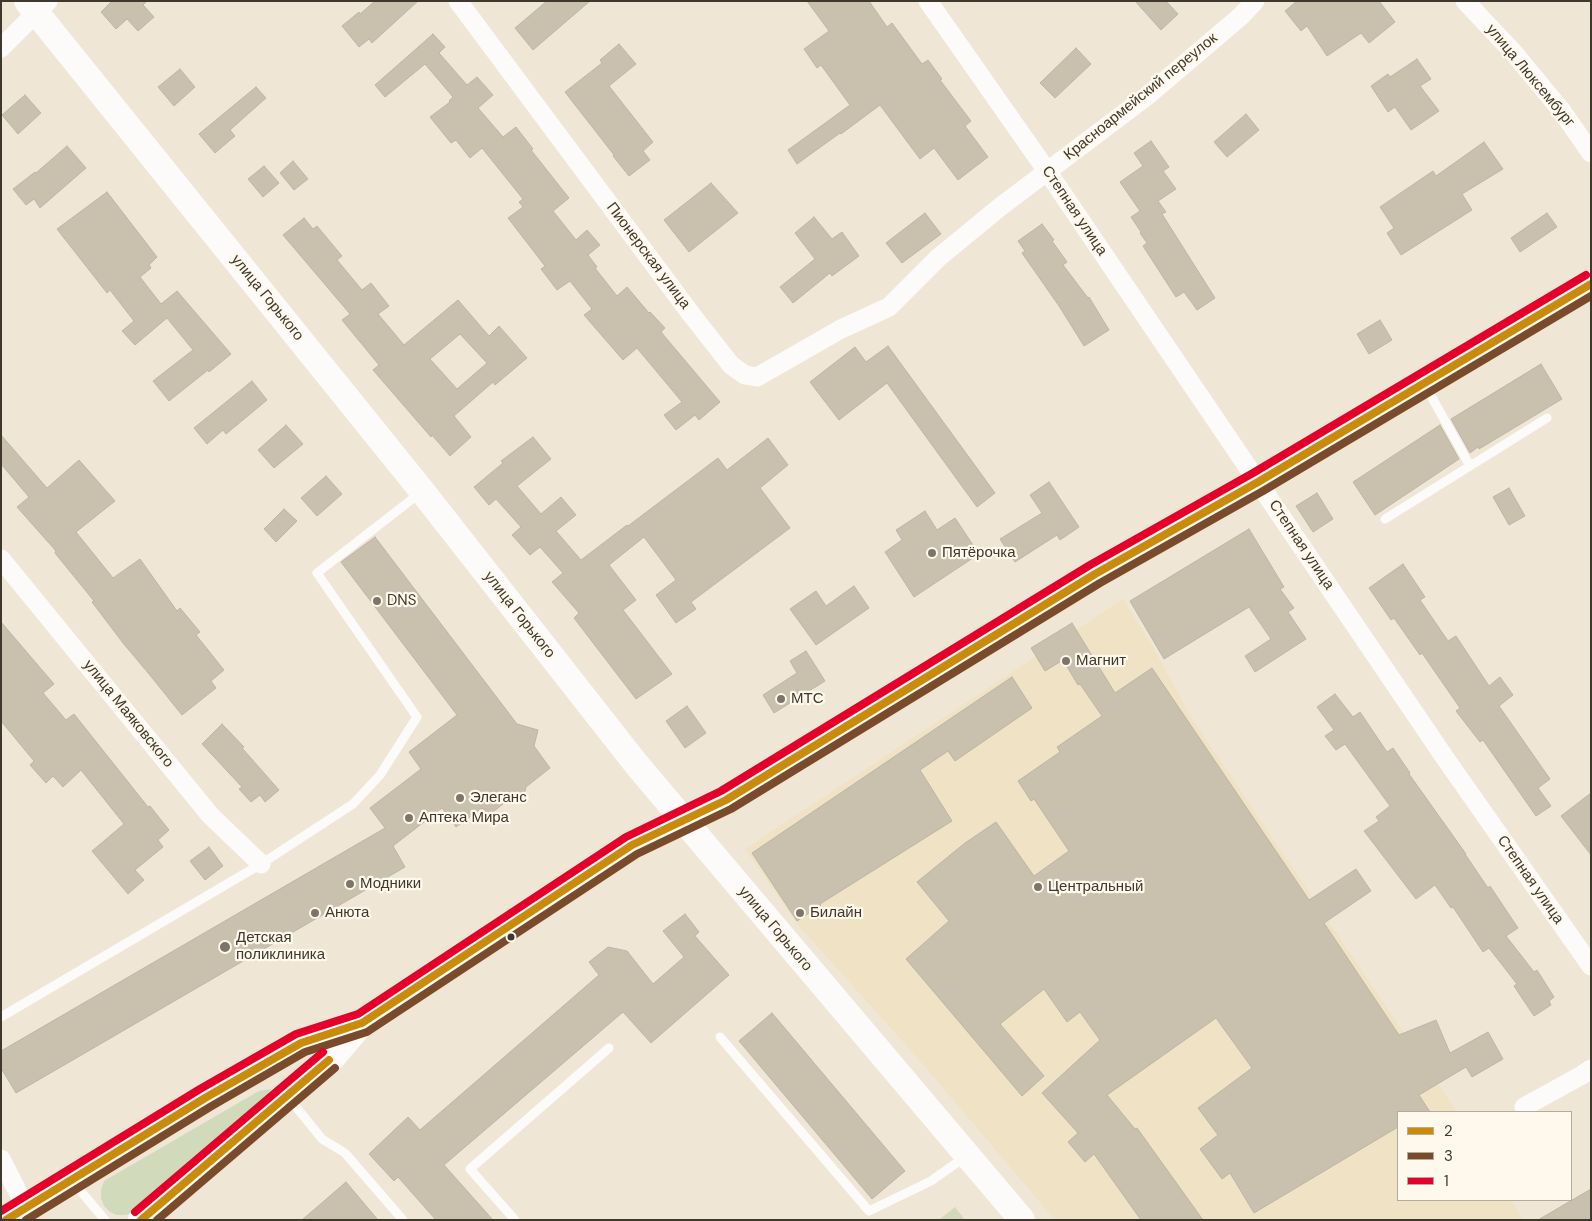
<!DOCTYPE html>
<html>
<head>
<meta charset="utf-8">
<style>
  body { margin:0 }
  #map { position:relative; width:1592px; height:1221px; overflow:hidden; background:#efe6d5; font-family:"DM Sans",sans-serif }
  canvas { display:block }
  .frame { position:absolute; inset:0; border:2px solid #3f392d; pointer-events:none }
  .legend { position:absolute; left:1397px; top:1111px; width:175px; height:90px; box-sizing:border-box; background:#fff8ec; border:1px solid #b2aca0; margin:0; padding:6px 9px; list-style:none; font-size:15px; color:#3f392d }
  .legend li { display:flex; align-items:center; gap:10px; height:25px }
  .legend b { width:25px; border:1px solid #b2aca0 }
</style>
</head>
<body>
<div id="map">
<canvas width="1592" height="1221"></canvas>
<div class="frame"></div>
<ul class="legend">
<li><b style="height:6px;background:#c98b0b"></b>2</li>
<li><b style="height:6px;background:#7a4b2a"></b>3</li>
<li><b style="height:6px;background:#e4002b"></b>1</li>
</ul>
</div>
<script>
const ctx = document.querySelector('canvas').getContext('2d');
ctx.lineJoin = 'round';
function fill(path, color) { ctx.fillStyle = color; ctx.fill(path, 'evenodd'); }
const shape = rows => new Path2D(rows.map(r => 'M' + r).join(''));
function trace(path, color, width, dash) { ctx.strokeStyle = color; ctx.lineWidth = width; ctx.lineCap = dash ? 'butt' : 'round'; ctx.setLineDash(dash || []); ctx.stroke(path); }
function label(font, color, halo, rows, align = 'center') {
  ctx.font = font + ' "DM Sans",sans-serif'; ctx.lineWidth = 4.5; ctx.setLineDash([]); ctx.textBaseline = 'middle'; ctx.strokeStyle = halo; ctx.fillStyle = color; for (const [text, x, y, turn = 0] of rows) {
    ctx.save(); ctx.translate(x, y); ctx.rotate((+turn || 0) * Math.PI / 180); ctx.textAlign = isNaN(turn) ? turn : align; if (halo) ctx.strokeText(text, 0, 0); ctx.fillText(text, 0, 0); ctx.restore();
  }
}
fill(shape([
  [1123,599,1152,645,1191,717,1457,1112,1398,1112,1398,1200,1511,1200,1524,1220,1055,1220,915,1055,798,925,745,849]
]), '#f0e2c4');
fill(shape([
  [271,1089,264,1100,131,1214,124,1215,117,1215,110,1212,104,1206,101,1198,101,1190,104,1181,259,1091],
  [955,1207,965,1220,940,1220,940,1219]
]), '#d1dabb');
const building = shape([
  [112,1,147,1,143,5,154,17,138,31,127,19,116,29,101,12,112,1],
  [375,1,418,1,372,43,369,39,359,47,342,26,359,12,360,14,375,1],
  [547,1,590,1,533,50,515,28,547,1],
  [807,1,869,1,887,27,892,23,922,64,928,60,942,79,940,80,971,121,965,126,988,157,958,180,934,148,920,159,880,105,841,134,840,133,797,164,788,150,850,105,821,65,817,68,804,49,829,31,807,1],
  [1135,1,1166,1,1178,14,1161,30,1135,1],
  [1297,1,1379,1,1395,22,1369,43,1361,33,1327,56,1307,26,1301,31,1285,11,1297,1],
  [433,34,445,47,439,53,467,85,477,77,493,95,478,108,503,137,516,127,533,149,531,150,569,198,553,211,576,240,587,230,600,245,588,255,597,267,595,268,617,296,627,287,649,313,650,312,665,328,661,332,720,402,699,420,695,415,676,430,664,415,682,402,637,348,623,360,584,315,592,309,570,281,557,290,541,269,545,266,508,218,523,207,519,202,523,199,482,148,470,158,456,140,451,143,430,117,450,102,449,101,453,97,425,64,385,97,375,85,433,34],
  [619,44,636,64,609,86,653,142,643,151,650,160,629,176,613,156,614,155,565,92,602,63,600,60,619,44],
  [1076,48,1091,64,1055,98,1040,83,1076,48],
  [1417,59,1431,79,1420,86,1439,111,1411,130,1395,107,1388,112,1371,86,1388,74,1390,77,1417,59],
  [180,69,195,87,174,106,158,87,180,69],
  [256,87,266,98,230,130,235,136,215,153,199,134,256,87],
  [25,95,41,113,18,134,2,115,25,95],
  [1246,114,1259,130,1227,157,1214,142,1246,114],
  [1151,141,1169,167,1163,171,1176,189,1158,201,1166,212,1162,214,1215,298,1197,310,1184,292,1176,297,1143,246,1147,243,1140,233,1141,232,1131,217,1140,211,1120,182,1143,166,1134,153,1151,141],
  [1484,142,1503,169,1462,194,1472,210,1401,255,1387,233,1394,228,1380,207,1433,171,1436,176,1484,142],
  [67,146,86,168,40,208,34,199,26,205,13,189,35,172,36,173,67,146],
  [293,161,308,179,294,190,280,173,293,161],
  [264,166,279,183,263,197,248,179,264,166],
  [711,183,738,213,689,252,664,220,711,183],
  [107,192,157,257,149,265,151,268,140,277,161,304,177,291,231,354,209,372,208,370,169,401,153,381,193,350,167,318,135,345,122,331,134,321,110,290,107,293,57,229,107,192],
  [925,213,941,234,902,263,886,243,925,213],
  [1547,213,1557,227,1520,252,1511,238,1547,213],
  [814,217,832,239,842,232,859,256,832,276,830,273,793,303,780,287,815,259,795,233,814,217],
  [304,218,313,229,317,226,342,256,337,260,362,290,371,283,389,306,378,314,404,345,458,300,489,336,499,326,527,358,495,385,493,382,454,416,471,437,450,456,432,435,431,437,373,370,379,365,342,320,350,314,283,235,304,218],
  [460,334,487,363,457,389,430,359,460,334],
  [1042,224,1054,240,1052,241,1067,262,1063,265,1088,298,1089,297,1109,330,1084,346,1059,306,1022,253,1025,251,1018,241,1042,224],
  [1380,320,1392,340,1369,354,1357,334,1380,320],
  [888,346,995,493,977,507,887,383,839,420,810,382,855,347,866,362,888,346],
  [1541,364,1562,399,1479,449,1478,447,1470,453,1451,419,1541,364],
  [252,381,267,400,226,434,223,430,207,444,194,428,252,381],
  [286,425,303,444,274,468,258,450,286,425],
  [1440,425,1459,459,1375,515,1353,482,1440,425],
  [1,435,47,488,79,460,115,501,76,532,113,578,140,559,177,611,180,608,200,632,196,635,224,670,211,681,216,688,182,715,149,674,123,643,92,602,94,601,55,553,56,551,17,507,29,497,1,464,1,435],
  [533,437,551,459,517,486,541,514,561,497,576,515,556,531,581,560,627,525,628,526,718,458,727,470,768,438,788,465,760,488,790,528,691,602,696,609,676,623,656,595,676,580,644,537,609,565,636,600,623,610,672,674,636,699,574,618,579,613,552,582,563,573,540,547,530,555,512,535,521,527,496,499,489,505,474,487,503,463,501,461,533,437],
  [326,476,342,494,317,516,301,498,326,476],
  [1049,482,1079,527,1060,540,1057,535,1015,562,1000,539,1042,513,1030,495,1049,482],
  [1509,488,1525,516,1509,525,1493,497,1509,488],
  [1317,493,1333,519,1313,532,1296,506,1317,493],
  [284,509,297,521,276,542,264,529,284,509],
  [925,511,937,530,955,518,979,554,914,597,885,552,902,540,896,530,925,511],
  [1249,529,1284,587,1280,589,1294,608,1288,612,1306,639,1255,672,1245,656,1271,639,1249,607,1164,659,1130,601,1249,529],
  [375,537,517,724,538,730,534,746,550,768,526,787,523,799,513,796,488,816,482,808,456,827,442,808,393,846,405,867,16,1093,1,1068,1,1051,385,828,370,808,421,769,409,752,457,715,341,562,375,537],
  [1403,564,1425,597,1420,600,1448,641,1456,636,1489,686,1500,677,1513,695,1499,706,1550,779,1538,788,1551,806,1536,816,1483,740,1480,742,1456,711,1460,708,1422,653,1420,655,1394,618,1391,620,1369,588,1403,564],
  [854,586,869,608,816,645,790,609,816,591,826,606,854,586],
  [1,622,54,684,43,693,66,720,74,714,148,807,150,806,169,830,158,840,163,847,135,870,144,880,128,894,92,851,124,824,81,770,63,787,53,776,46,783,30,765,34,761,1,721,1,622],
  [1072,623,1115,693,1152,668,1309,900,1356,869,1371,891,1324,923,1399,1035,1436,1020,1450,1053,1488,1032,1503,1059,1472,1077,1466,1067,1419,1095,1430,1112,1398,1112,1398,1127,1254,1213,1230,1173,1222,1179,1200,1149,1218,1135,1198,1108,1252,1068,1216,1018,1107,1095,1135,1129,1137,1128,1203,1220,1141,1220,1094,1154,1085,1162,1068,1142,1078,1133,1042,1093,1100,1040,1080,1012,1067,1022,1044,989,1000,1024,1044,1076,1022,1096,906,959,949,921,917,882,965,843,996,822,1034,876,1069,851,1034,799,1031,801,1018,781,1060,752,1057,747,1102,716,1080,684,1078,685,1063,660,1045,671,1031,648,1072,623],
  [806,651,825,681,774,713,763,695,797,673,790,661,806,651],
  [1012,677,1032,708,955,761,948,751,920,770,952,821,820,904,821,905,797,921,752,853,1012,677],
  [1335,694,1353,717,1360,712,1387,752,1393,748,1410,773,1409,774,1466,854,1465,854,1488,888,1490,886,1518,928,1506,936,1534,972,1537,970,1554,997,1549,1001,1551,1005,1534,1016,1514,986,1517,984,1489,948,1483,952,1453,907,1451,908,1435,885,1416,899,1364,831,1379,821,1376,817,1390,806,1345,744,1336,750,1325,736,1334,730,1317,707,1335,694],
  [687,706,706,733,685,748,666,721,687,706],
  [222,724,244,747,242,748,279,790,265,802,260,795,251,802,239,789,242,787,202,744,222,724],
  [1591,793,1591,855,1561,816,1591,793],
  [209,847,223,866,205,880,190,861,209,847],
  [685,914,699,932,695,936,729,975,651,1043,623,1012,444,1165,493,1220,436,1220,398,1177,394,1181,369,1154,408,1117,420,1130,599,975,589,962,608,947,627,951,653,984,684,957,663,931,685,914],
  [772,1013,905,1171,872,1199,739,1041,772,1013],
  [346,1182,378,1220,302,1220,346,1182],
  [1591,1189,1591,1220,1538,1220,1591,1189]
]);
fill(building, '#c9c0ae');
trace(building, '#bcb6a8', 1);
trace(shape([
  [1425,385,1470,466],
  [1385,519,1547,418],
  [1,1017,261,864,353,804,380,775,417,717,317,573,420,493],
  [720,1037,869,1211,931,1181,965,1157],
  [288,1097,322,1139,345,1153,403,1220],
  [73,1182,105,1220],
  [515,1220,470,1169,609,1048]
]), '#fdfbf9', 9);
trace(shape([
  [458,1,691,314,731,365,745,375,757,377,841,329,889,307,938,258,1000,207,1147,96,1241,16,1255,1],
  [928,1,1047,171,1445,758,1591,966],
  [1465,1,1513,52,1561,110,1591,153],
  [1,48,48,1],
  [1,559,210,815,261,864],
  [1524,1107,1582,1075,1591,1069],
  [1,1159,26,1208]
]), '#fdfbf9', 19);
trace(shape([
  [27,1,422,491,637,765,1022,1220],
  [6,1220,205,1098,301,1043,362,1023,632,845,726,800,1095,574,1258,482,1591,284],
  [141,1220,333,1057,362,1023]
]), '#fdfbf9', 26);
trace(shape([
  [6,1220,205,1098,301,1043,362,1023,632,845,726,800,1095,574,1258,482,1591,284],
  [141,1220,329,1060]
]), '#c98b0b', 8);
trace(shape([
  [26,1220,210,1107,305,1052,367,1032,637,854,731,809,1100,583,1263,491,1591,296],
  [157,1220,335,1068]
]), '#7a4b2a', 8);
trace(shape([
  [1,1211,200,1089,296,1034,358,1014,626,837,721,791,1090,565,1253,473,1586,275],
  [135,1212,323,1052]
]), '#e4002b', 8);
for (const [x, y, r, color] of [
  [932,553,5,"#7d7668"],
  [377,601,5,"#7d7668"],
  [1066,661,5,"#7d7668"],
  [781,699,5,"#7d7668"],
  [460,798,5,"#7d7668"],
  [409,818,5,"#7d7668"],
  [350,884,5,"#7d7668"],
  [1038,887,5,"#7d7668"],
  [315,913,5,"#7d7668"],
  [800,913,5,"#7d7668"],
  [511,937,4.5,"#3f392d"],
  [225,947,6,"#7d7668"]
]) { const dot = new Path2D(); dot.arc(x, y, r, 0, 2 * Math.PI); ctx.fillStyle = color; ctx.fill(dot); trace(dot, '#fff8ec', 2); }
label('15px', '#3f392d', '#fff8ec', [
  ["улица Люксембург",1530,76,50],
  ["Красноармейский переулок",1141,97,-39],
  ["Степная улица",1074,211,56],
  ["Пионерская улица",648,256,53],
  ["улица Горького",267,298,51],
  ["Степная улица",1301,545,56],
  ["улица Горького",519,615,52],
  ["улица Маяковского",128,714,51],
  ["Степная улица",1530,880,55],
  ["улица Горького",775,929,50]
]);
label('15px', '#3f392d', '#fff8ec', [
  ["Пятёрочка",942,553],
  ["DNS",387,601],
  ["Магнит",1076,661],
  ["МТС",791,699],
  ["Элеганс",470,798],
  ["Аптека Мира",419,818],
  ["Модники",360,884],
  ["Центральный",1048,887],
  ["Анюта",325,913],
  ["Билайн",810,913],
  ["Детская",236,938],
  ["поликлиника",236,955]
], 'left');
</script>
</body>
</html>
